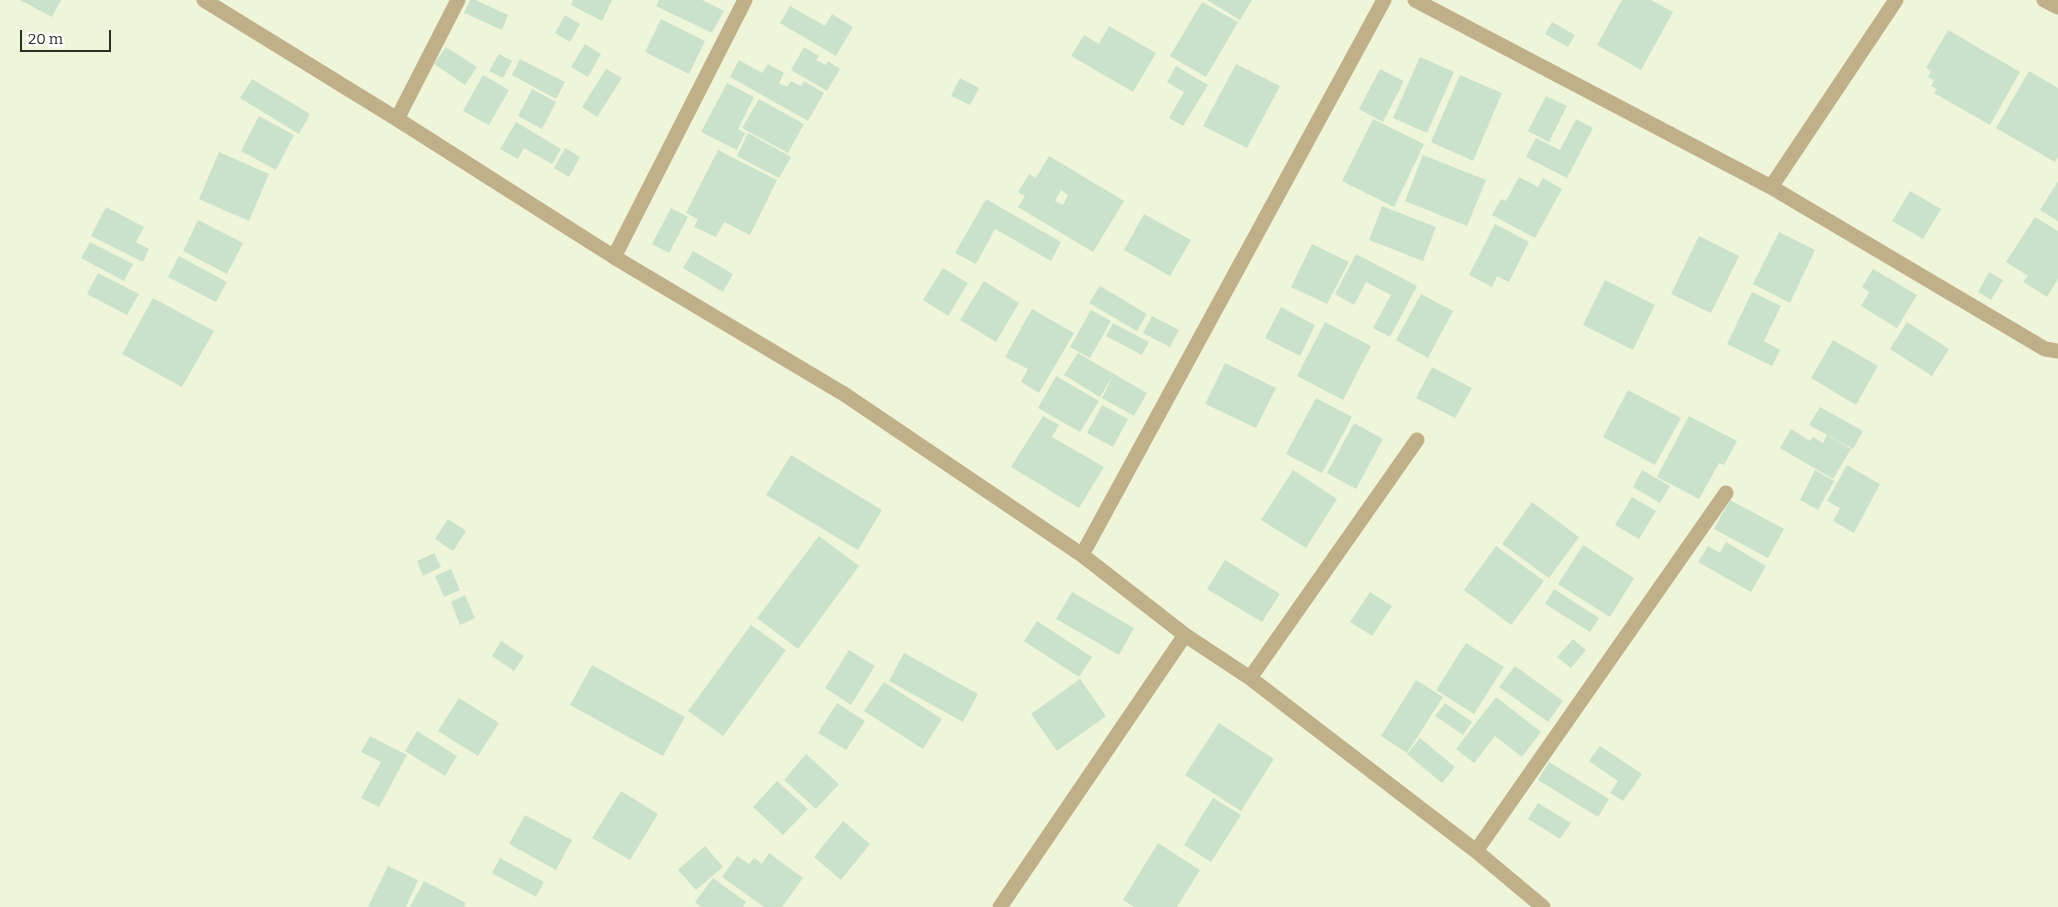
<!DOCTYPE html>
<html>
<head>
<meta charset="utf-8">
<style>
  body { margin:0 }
  #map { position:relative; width:2058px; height:907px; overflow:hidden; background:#eef5d9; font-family:Bitter,serif }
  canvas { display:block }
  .scale { position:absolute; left:20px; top:30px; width:91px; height:22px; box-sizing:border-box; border:2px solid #2c2f24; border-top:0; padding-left:6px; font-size:15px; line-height:18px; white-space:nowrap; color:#2c2f24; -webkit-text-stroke:4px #fff; paint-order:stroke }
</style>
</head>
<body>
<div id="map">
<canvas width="2058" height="907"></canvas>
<div class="scale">20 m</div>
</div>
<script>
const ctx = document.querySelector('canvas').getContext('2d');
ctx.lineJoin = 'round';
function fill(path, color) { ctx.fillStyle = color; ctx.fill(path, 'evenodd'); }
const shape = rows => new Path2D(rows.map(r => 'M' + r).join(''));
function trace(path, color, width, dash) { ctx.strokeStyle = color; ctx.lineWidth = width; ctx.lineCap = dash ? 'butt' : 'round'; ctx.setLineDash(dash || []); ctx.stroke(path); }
fill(shape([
  [20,0,61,0,52,17],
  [470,0,475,0,508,15,502,30,464,13],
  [573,0,612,0,602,21,571,5],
  [659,0,702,0,724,11,712,33,656,6],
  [1207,0,1252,0,1240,20],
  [1622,0,1651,0,1673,12,1641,70,1597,45],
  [1202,2,1238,22,1206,77,1170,56],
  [790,6,825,26,832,14,853,27,836,56,780,23],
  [565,15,580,24,570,42,555,33],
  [661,19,705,41,689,74,645,52],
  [1552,22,1575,35,1568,47,1545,34],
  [1109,26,1156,53,1133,92,1071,56,1084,35,1099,44],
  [1948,30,2020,72,1990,125,1934,93,1937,89,1931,86,1934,80,1928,77,1931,71,1926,68],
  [585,44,601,54,588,77,571,67],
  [446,47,477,67,465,85,434,64],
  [804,47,819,56,816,60,826,65,828,61,840,69,827,91,791,70],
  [499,54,512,61,503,78,489,71],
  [1420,57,1454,72,1427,133,1393,118],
  [520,59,565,82,556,99,512,75],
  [739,60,762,73,768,64,784,73,779,83,787,87,791,81,801,86,804,81,824,93,808,121,730,77],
  [1236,64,1280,86,1247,148,1203,126],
  [1176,66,1208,85,1183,126,1169,118,1184,92,1167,82],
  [606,69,622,78,597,117,582,107],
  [1380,69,1404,81,1383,122,1359,109],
  [2029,71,2058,88,2058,157,2055,162,1996,128],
  [483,75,509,90,489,125,463,111],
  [1460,75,1502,93,1473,161,1431,142],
  [960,78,979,88,970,105,951,96],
  [252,79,310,114,299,134,240,98],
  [727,83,754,97,738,129,745,133,737,150,701,132],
  [532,89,556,102,542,129,518,116],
  [1546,96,1567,106,1549,142,1528,131],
  [759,99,804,124,788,153,742,128],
  [259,116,294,135,276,170,241,151],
  [1373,119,1424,144,1394,207,1342,181],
  [1576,119,1593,128,1567,178,1526,157,1536,138,1560,150],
  [516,122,561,149,552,164,524,148,518,159,500,149],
  [748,133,791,157,779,178,737,156],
  [565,148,580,157,569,177,554,168],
  [718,150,777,180,750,235,724,222,716,237,694,227,698,219,686,213],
  [219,152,269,174,249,221,199,199],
  [1423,155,1486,180,1467,226,1405,201],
  [1049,156,1124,201,1093,252,1018,207,1025,196,1018,192,1029,174,1036,178],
  [1061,190,1068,195,1063,205,1055,201],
  [1519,177,1538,187,1543,178,1562,189,1535,238,1492,215,1501,199,1506,201],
  [2058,181,2058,221,2040,210],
  [1910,191,1941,209,1923,239,1892,221],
  [986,199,1061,242,1051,261,995,229,976,264,955,253],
  [1382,206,1436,227,1423,261,1369,240],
  [106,207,144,227,136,242,149,249,143,262,91,236],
  [671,208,688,217,669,253,652,244],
  [1144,214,1191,240,1170,276,1124,250],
  [2035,217,2058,231,2058,279,2047,297,2023,282,2028,276,2006,262],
  [198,220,243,243,227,274,183,251],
  [1495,224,1529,242,1509,282,1497,276,1492,287,1469,275],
  [1779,232,1815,250,1790,303,1753,284],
  [1699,236,1739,256,1711,313,1671,294],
  [90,242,133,264,124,281,81,258],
  [1312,244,1349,262,1327,304,1291,287],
  [693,251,733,274,723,292,683,268],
  [1356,254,1417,286,1390,337,1373,328,1391,295,1366,282,1354,305,1335,294],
  [179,256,227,282,216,302,168,277],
  [943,268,968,283,948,316,923,300],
  [1873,269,1917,295,1897,328,1861,306,1869,292,1862,287],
  [1989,272,2003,280,1991,300,1978,292],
  [98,273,139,294,127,315,87,294],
  [1605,280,1655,305,1633,350,1583,325],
  [984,281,1019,303,996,342,960,320],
  [1100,286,1147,314,1137,331,1089,303],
  [1752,292,1781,306,1764,341,1780,350,1772,366,1727,344],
  [1421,294,1453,311,1428,358,1396,340],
  [153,298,214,331,182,387,122,354],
  [1281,307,1315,325,1300,356,1265,338],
  [1032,309,1074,333,1039,393,1021,382,1028,369,1005,357],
  [1091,310,1111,321,1090,358,1070,347],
  [1152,316,1179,330,1170,347,1143,333],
  [1325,322,1371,346,1343,400,1297,376],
  [1907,322,1949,349,1932,376,1890,349],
  [1113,323,1149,342,1142,355,1106,336],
  [1833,340,1878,366,1856,405,1811,378],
  [1078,353,1114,374,1100,397,1064,375],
  [1225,363,1276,388,1256,428,1205,404],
  [1432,367,1472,388,1455,418,1416,398],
  [1114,374,1147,393,1134,416,1102,398],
  [1056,376,1099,401,1080,432,1038,408],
  [1628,390,1681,418,1655,465,1603,437],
  [1316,398,1352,417,1322,473,1286,454],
  [1102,405,1128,419,1113,447,1087,433],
  [1820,407,1863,431,1853,449,1809,425],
  [1043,416,1059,425,1052,437,1104,467,1079,508,1011,467],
  [1689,416,1737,441,1724,465,1719,463,1699,499,1657,477],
  [1354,423,1383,439,1356,489,1327,473],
  [1791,429,1810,441,1813,437,1823,443,1827,435,1851,449,1833,479,1780,448],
  [791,455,882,510,858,550,766,495],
  [1847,465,1880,484,1854,533,1833,521,1840,508,1827,501],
  [1293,470,1337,499,1306,548,1261,520],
  [1642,470,1670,486,1660,503,1633,487],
  [1815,470,1834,481,1818,510,1800,500],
  [1632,497,1656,511,1639,539,1615,525],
  [1730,500,1784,529,1768,558,1714,529],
  [1532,502,1579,537,1549,578,1502,544],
  [448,519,466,531,453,551,435,539],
  [819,536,859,566,798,649,757,618],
  [1726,542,1766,566,1751,592,1698,562,1708,546,1720,553],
  [1583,545,1634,578,1610,617,1558,584],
  [1496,546,1544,581,1511,625,1464,590],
  [434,553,441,567,423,576,417,561],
  [1225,560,1280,594,1262,622,1207,589],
  [451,569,460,590,444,597,435,576],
  [1554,589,1599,618,1590,632,1545,604],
  [1072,592,1134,628,1119,655,1056,619],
  [1370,592,1392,606,1372,636,1350,622],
  [465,595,475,618,460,625,451,602],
  [1037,621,1092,657,1079,677,1024,641],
  [751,625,786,650,723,736,688,711],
  [1573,639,1586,650,1571,668,1557,657],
  [501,641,524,656,514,671,492,656],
  [1466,643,1504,667,1474,714,1436,690],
  [849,650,875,666,851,705,825,688],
  [904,653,978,694,963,722,889,681],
  [592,665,685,717,663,756,570,705],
  [1515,666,1563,701,1548,722,1499,687],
  [1080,679,1106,716,1057,751,1031,714],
  [1416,680,1443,697,1407,753,1381,736],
  [884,682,942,719,923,749,864,711],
  [1496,697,1541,732,1522,757,1495,736,1474,763,1456,749],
  [459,698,499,723,478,756,438,731],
  [837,703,865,721,846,750,818,733],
  [1445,703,1472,722,1463,735,1435,716],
  [1219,723,1274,759,1241,811,1185,775],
  [417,731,457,756,445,776,405,751],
  [370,736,407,755,379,807,361,798,381,762,361,752],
  [1420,738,1455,767,1442,783,1407,754],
  [1600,746,1642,774,1623,801,1610,793,1618,781,1589,761],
  [806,754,839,784,816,809,784,780],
  [1549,762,1609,799,1598,817,1538,780],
  [777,781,808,809,783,835,753,807],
  [621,791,658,814,630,860,592,838],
  [1213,798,1241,815,1211,862,1184,845],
  [1538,803,1571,823,1560,839,1528,819],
  [525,815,572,840,556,870,509,844],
  [843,821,870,844,841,880,814,857],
  [1158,843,1200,870,1177,907,1134,907,1123,900],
  [705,846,723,867,696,890,678,870],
  [769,853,803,878,782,907,764,907,722,877,737,856,749,864,754,858,762,864],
  [500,858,544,882,536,897,492,873],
  [388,866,418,880,406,907,368,907],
  [713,878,746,902,743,907,701,907,695,902],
  [424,881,466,903,464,907,410,907]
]), '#cae2cc');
trace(shape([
  [204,0,397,119,614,257,844,394,1082,555,1185,635,1250,678,1476,851,1543,907],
  [1415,0,1771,187,2045,349,2058,351],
  [2044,0,2058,7],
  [397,119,458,0],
  [1771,187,1896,0],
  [614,257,745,0],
  [1082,555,1384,0],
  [1250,678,1417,440],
  [1476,851,1726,493],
  [1000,907,1185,635]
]), '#c0b089', 15);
</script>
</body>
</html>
